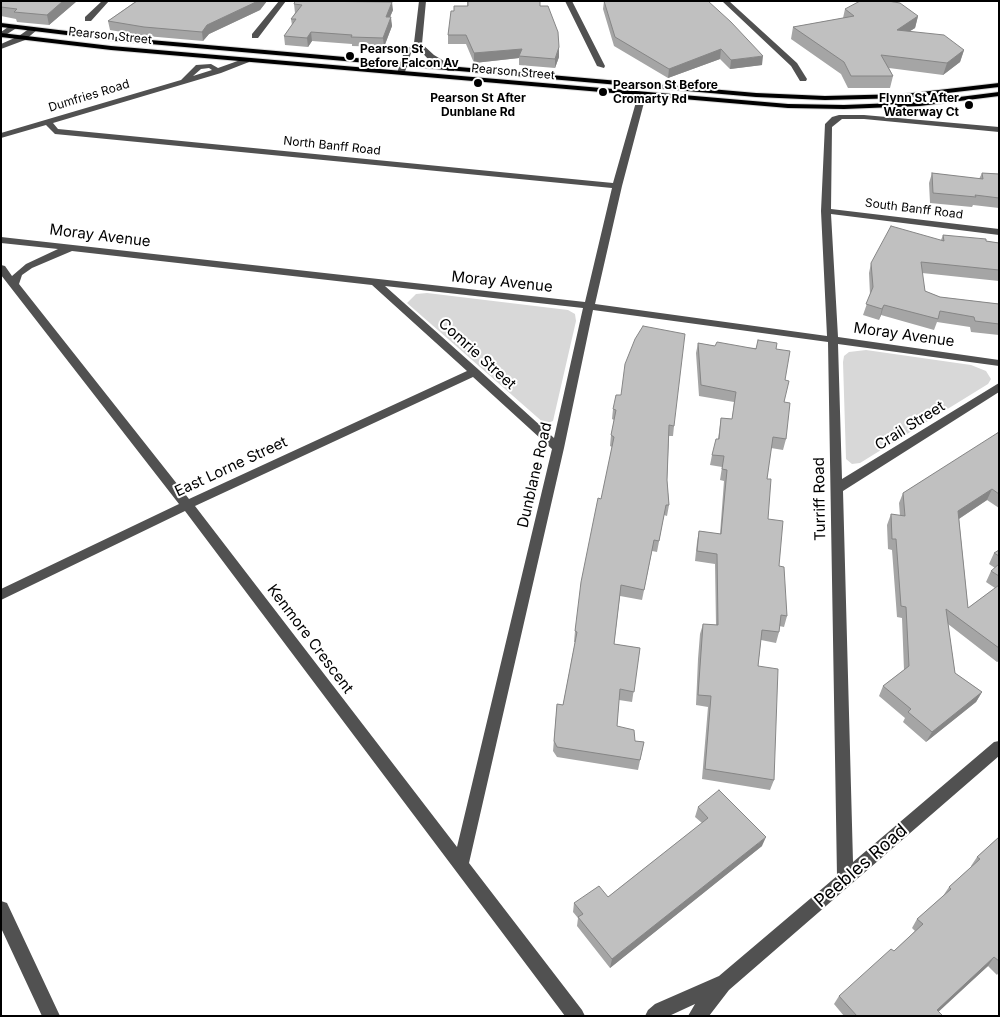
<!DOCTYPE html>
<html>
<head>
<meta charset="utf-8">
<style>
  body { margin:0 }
  #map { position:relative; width:1000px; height:1017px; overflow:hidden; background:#fff; font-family:Inter,sans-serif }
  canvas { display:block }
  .frame { position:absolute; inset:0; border:2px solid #000; pointer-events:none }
</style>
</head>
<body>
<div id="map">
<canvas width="1000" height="1017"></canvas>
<div class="frame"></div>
</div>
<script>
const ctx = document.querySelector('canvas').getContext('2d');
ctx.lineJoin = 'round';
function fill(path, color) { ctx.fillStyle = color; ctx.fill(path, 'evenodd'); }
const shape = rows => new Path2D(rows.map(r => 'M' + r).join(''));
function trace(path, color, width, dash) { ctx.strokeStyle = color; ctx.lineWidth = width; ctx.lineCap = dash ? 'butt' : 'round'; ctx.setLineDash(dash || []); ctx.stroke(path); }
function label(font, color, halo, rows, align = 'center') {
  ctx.font = font + ' Inter,sans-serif'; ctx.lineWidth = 4; ctx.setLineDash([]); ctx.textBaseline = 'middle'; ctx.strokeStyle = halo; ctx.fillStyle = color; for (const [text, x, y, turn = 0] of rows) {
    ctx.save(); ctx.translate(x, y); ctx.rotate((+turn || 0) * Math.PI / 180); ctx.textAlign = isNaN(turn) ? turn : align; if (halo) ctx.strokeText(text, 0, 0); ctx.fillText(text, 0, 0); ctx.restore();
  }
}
fill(shape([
  [427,293,568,310,575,314,576,321,553,421,545,424,407,303,416,294],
  [866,350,971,365,986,371,991,379,988,384,860,463,852,464,846,459,843,362,844,356,849,352]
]), '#d8d8d8');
const major = shape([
  [1,23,116,37,756,93,825,96,904,94,999,83,999,87,904,98,825,100,756,97,116,41,1,27,1,23],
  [1,33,111,46,788,104,844,105,920,102,999,92,999,96,920,106,844,109,788,108,111,50,1,37,1,33]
]);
trace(major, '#dbdbdb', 2);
fill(shape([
  [102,1,109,1,91,21,85,21,85,17,102,1],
  [279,1,286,1,258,38,252,38,252,34,279,1],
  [419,1,426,1,422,44,434,55,454,67,454,71,448,71,428,59,418,48,411,53,404,75,397,73,404,52,414,43,419,1],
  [565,1,572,1,605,66,604,68,597,66,565,1],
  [722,1,729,1,797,63,807,79,806,81,800,81,791,66,722,1],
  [11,25,18,27,1,38,1,32,11,25],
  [30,28,37,30,25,40,1,49,1,44,19,36,30,28],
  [246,58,249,58,249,62,221,73,53,123,58,129,613,183,638,95,645,93,646,95,622,186,595,304,827,336,821,211,825,124,832,117,839,115,864,115,999,127,999,132,864,119,842,119,832,127,831,209,999,229,999,235,831,214,838,337,999,360,999,366,838,344,842,479,999,383,999,392,843,491,853,862,994,742,999,741,999,756,729,990,709,1016,688,1016,695,1004,669,1016,645,1016,648,1010,655,1004,719,976,837,876,828,342,593,310,564,448,469,863,582,1010,585,1016,565,1016,185,511,1,600,1,589,179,504,1,275,1,265,5,266,12,276,26,264,58,249,1,243,1,237,585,302,612,188,55,134,46,125,1,138,1,133,181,80,196,65,211,64,218,68,246,58],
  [209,68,212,70,193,76,201,69,209,68],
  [72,251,372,285,467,371,189,499,19,284,22,275,32,268,72,251],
  [385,286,583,308,554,438,479,370,385,286],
  [473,377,552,449,457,847,195,506,473,377],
  [1,901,7,903,60,1016,42,1016,1,928,1,901]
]), '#515151');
fill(major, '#000');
fill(shape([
  [1,1,77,1,49,25,17,22,16,19,1,16],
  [136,1,267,1,260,10,209,34,203,41,146,36,110,30,108,21],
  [467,1,540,1,540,6,559,47,559,57,555,68,519,65,519,58,474,63,466,44,448,44,448,35,454,11,467,6],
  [604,1,762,65,730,69,720,59,668,78,614,46,603,9],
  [294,4,393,10,390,17,392,26,384,47,352,46,352,44,312,41,308,47,285,45,284,36,292,25,291,19,295,13],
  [845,9,918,16,915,28,910,31,964,50,960,62,943,75,889,68,893,76,890,88,848,88,841,74,791,39,793,27,843,18],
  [932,173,979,179,982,173,999,174,999,208,973,205,972,207,930,203,929,183],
  [943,235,999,243,999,281,922,273,925,291,940,297,999,304,999,335,971,332,970,327,937,322,934,330,881,315,879,320,863,315,870,295,869,273,871,263,941,240],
  [698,343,715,346,776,349,785,380,784,402,786,439,783,450,771,448,767,479,768,519,779,566,787,616,784,627,779,626,779,632,776,643,761,640,758,666,774,780,770,790,702,779,708,707,696,705,698,659,700,634,703,624,716,625,715,564,695,561,697,542,699,531,720,534,724,481,720,480,722,467,710,465,712,455,718,439,721,418,732,419,734,402,699,396,696,353],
  [613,409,674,426,673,436,669,436,667,480,669,505,667,516,664,515,657,552,652,551,642,600,620,596,614,644,640,648,632,702,619,700,617,726,635,741,644,742,638,770,557,757,553,751,557,704,563,705,575,642,574,642,575,631,612,447,610,446,611,435,614,420,612,419],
  [999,430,999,508,987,500,959,519,968,608,995,588,986,582,991,571,995,568,989,564,994,553,999,550,999,661,997,662,948,624,955,673,982,692,976,702,926,742,903,722,905,718,879,696,883,686,904,670,902,618,897,617,892,550,888,549,887,525,891,514,900,516,899,503,903,493,997,434],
  [698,807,762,846,610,968,577,926,578,918,573,912,574,903,608,897,702,823,695,817],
  [999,837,999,972,997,975,988,966,938,1011,943,1016,844,1016,834,1004,839,996,894,951,915,931,912,928,917,919,943,896,949,887,971,867,971,866,977,857]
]), '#a5a5a5');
fill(shape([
  [63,1,77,1,49,25,47,15],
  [258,1,267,1,260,10,209,34,203,41,202,32,207,25],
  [392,2,393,10,386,26,386,17],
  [918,16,915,28,894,41,897,30],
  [391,17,392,26,384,47,383,38],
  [311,32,312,41,308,47,307,38],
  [559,47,559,57,555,68,555,59],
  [522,49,519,56,519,58,474,63,474,53],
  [721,49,720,59,668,78,669,69],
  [964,50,960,62,943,75,947,63],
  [763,56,762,65,730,69,731,60],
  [884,305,881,315,879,320,882,309],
  [992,489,987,500,954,522,958,511],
  [982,692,976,702,926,742,932,732],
  [766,837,762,846,610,968,612,959],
  [994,957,988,966,934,1016,937,1010]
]), '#868686');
const building = shape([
  [1,1,63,1,47,15,14,12,17,9,1,7,1,1],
  [137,1,258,1,207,25,202,32,144,27,108,21,137,1],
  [295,1,392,2,386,17,391,17,383,38,351,37,352,35,311,32,307,38,284,36,296,19,291,19,302,5,294,4,295,1],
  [468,1,540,1,540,6,548,6,558,32,559,47,555,59,519,56,522,49,474,53,466,35,448,35,451,11,454,11,454,6,468,6,468,1],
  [604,1,708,1,731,22,763,56,731,60,721,49,669,69,615,37,604,1],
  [860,1,888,1,900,3,918,16,897,30,944,35,964,50,947,63,881,55,893,76,851,76,844,62,793,27,854,16,845,9,860,1],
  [932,173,983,179,982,173,999,174,999,198,975,195,976,197,933,193,932,173],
  [891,226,944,241,943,235,986,239,986,241,999,243,999,270,921,262,925,291,940,297,999,304,999,324,975,321,974,317,940,311,938,319,884,305,882,309,866,304,873,287,871,263,891,226],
  [643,326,685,334,674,426,669,425,667,480,669,505,666,505,659,541,654,540,644,590,621,585,614,644,640,648,634,692,620,689,617,726,634,730,635,741,644,742,640,760,557,747,554,741,557,704,563,705,577,632,575,631,581,582,598,498,601,499,614,437,611,435,616,410,613,409,616,395,621,395,625,364,635,339,643,326],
  [758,340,777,343,776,349,790,351,785,380,789,381,784,402,790,403,786,439,773,437,767,479,771,479,768,519,783,521,779,566,784,567,787,616,781,615,779,632,762,630,758,666,778,669,774,780,705,769,711,696,698,695,703,624,718,625,717,554,697,551,699,531,721,534,727,470,722,469,724,456,712,455,716,439,719,439,721,418,732,419,736,392,701,385,698,343,715,346,717,342,756,349,758,340],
  [999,432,999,494,992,489,958,511,968,608,999,585,999,648,946,609,955,673,982,692,932,732,908,712,911,709,883,686,909,666,906,607,901,606,896,539,892,539,891,514,905,516,903,493,999,432],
  [999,550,999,556,994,553,999,550],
  [999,564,999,576,991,571,999,564],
  [719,790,766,837,612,959,578,917,583,914,574,903,599,886,608,897,708,818,698,807,719,790],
  [999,837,999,961,994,957,937,1010,943,1016,857,1016,839,996,891,949,894,951,923,924,917,919,951,889,949,887,980,859,977,857,999,837]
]);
fill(building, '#c0c0c0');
trace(building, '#868686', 1);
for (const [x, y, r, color] of [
  [350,56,5,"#000"],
  [478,83,5,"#000"],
  [603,92,5,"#000"],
  [969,105,5,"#000"]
]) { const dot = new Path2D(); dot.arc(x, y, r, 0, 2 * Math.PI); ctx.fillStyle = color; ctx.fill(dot); trace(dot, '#fff', 2); }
label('12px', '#000', '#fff', [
  ["Pearson Street",110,36,6],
  ["Pearson Street",513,72,5],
  ["Dumfries Road",89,96,-17],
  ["North Banff Road",332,146,6],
  ["South Banff Road",914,209,7]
]);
label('bold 12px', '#000', '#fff', [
  ["Pearson St",360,49],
  ["Before Falcon Av",360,63],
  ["Pearson St Before",613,85],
  ["Cromarty Rd",613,99],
  ["Pearson St After",478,98,"center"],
  ["Dunblane Rd",478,112,"center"],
  ["Flynn St After",959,98,"right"],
  ["Waterway Ct",959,112,"right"]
], 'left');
label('15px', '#000', '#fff', [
  ["Moray Avenue",100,236,7],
  ["Moray Avenue",502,282,6],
  ["Moray Avenue",904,335,8],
  ["Comrie Street",477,354,42],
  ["Crail Street",910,426,-32],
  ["East Lorne Street",231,467,-25],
  ["Dunblane Road",535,475,-77],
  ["Turriff Road",820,499,-91],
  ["Kenmore Crescent",310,639,53]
]);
label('18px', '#000', '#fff', [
  ["Peebles Road",861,866,-41]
]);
</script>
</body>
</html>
